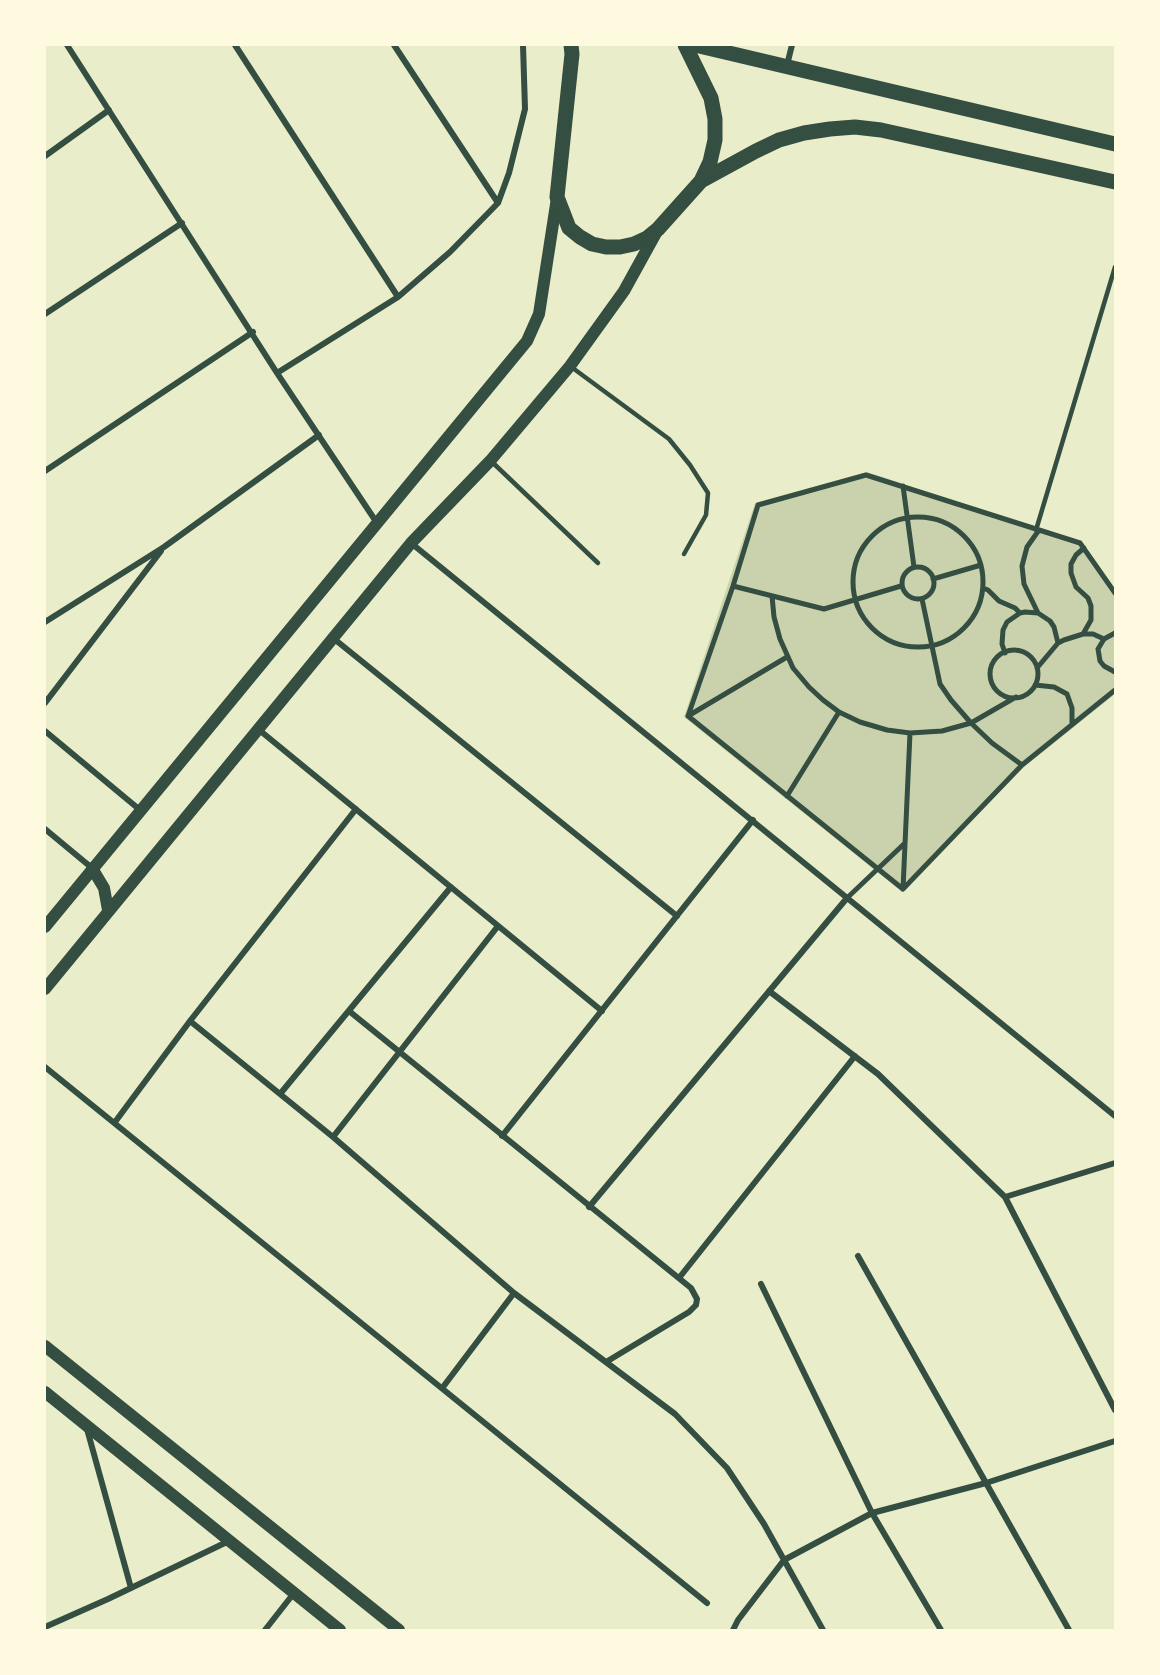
<!DOCTYPE html>
<html>
<head>
<meta charset="utf-8">
<style>
  body { margin:0 }
  #map { position:relative; width:1160px; height:1675px; overflow:hidden; background:#e9edc9; font-family:Quicksand,sans-serif }
  canvas { display:block }
  .frame { position:absolute; inset:0; border:46px solid #fefae0; pointer-events:none }
</style>
</head>
<body>
<div id="map">
<canvas width="1160" height="1675"></canvas>
<div class="frame"></div>
</div>
<script>
const ctx = document.querySelector('canvas').getContext('2d');
ctx.lineJoin = 'round';
function fill(path, color) { ctx.fillStyle = color; ctx.fill(path, 'evenodd'); }
const shape = rows => new Path2D(rows.map(r => 'M' + r).join(''));
function trace(path, color, width, dash) { ctx.strokeStyle = color; ctx.lineWidth = width; ctx.lineCap = dash ? 'butt' : 'round'; ctx.setLineDash(dash || []); ctx.stroke(path); }
fill(shape([
  [867,472,1081,542,1115,590,1115,694,1024,767,902,892,684,717,755,503]
]), '#cad2ad');
trace(shape([
  [570,366,669,439,690,465,708,493,706,515,684,554],
  [491,461,598,563],
  [1036,530,1115,267]
]), '#344e41', 4.5);
trace(shape([
  [903,486,914,567],
  '853 582a65 65 0 1 1 130 0a65 65 0 1 1-130 0Z',
  '902 583a16 16 0 1 1 32 0a16 16 0 1 1-32 0Z',
  [933,579,981,565],
  [733,586,824,609,901,586],
  [983,588,988,590,999,601,1015,608,1020,613],
  [772,596,774,617,780,639,793,668,809,687,823,700,839,712,860,722,887,730,910,733,942,731,971,723,1016,697],
  [922,599,940,684,951,700,971,723,992,743,1022,765],
  [1038,613,1024,584,1022,566,1027,547,1039,530],
  [1115,633,1104,639,1098,649,1100,661,1104,666,1115,672],
  [1083,634,1091,620,1091,606,1088,598,1076,587,1071,573,1071,564,1076,555,1084,548],
  '990 674a24 24 0 1 1 48 0a24 24 0 1 1-48 0Z',
  [1005,653,1002,644,1003,630,1007,622,1020,613,1025,612,1038,613,1050,621,1054,627,1058,643],
  [1037,668,1058,643,1064,640,1083,634,1093,634,1104,639],
  [1035,685,1054,687,1067,694,1072,708,1072,724],
  [688,716,733,586,758,505,866,475,1080,543,1115,593],
  [688,716,903,889],
  [688,716,787,657],
  [787,796,839,712],
  [903,889,1022,765,1115,690],
  [903,889,910,733],
  [847,898,905,843]
]), '#344e41', 5);
trace(shape([
  [67,45,277,373,377,523],
  [235,45,398,297],
  [394,45,498,203],
  [787,65,792,45],
  [45,156,109,110],
  [45,314,182,223],
  [277,373,398,297,450,252,498,203,509,173,525,109,523,45],
  [45,471,253,332],
  [411,543,1115,1116],
  [45,622,164,547,319,435],
  [333,638,677,916],
  [45,703,161,551],
  [258,729,602,1011],
  [45,731,140,810],
  [45,829,92,868],
  [769,991,878,1074,1005,1197,1115,1410],
  [349,1011,691,1288,697,1299,696,1305,689,1312,606,1362],
  [190,1021,333,1137,514,1293,675,1414,727,1468,764,1524,823,1630],
  [45,1067,707,1603],
  [280,1094,451,887],
  [115,1122,190,1021,356,809],
  [502,1136,753,820],
  [333,1137,498,926],
  [1005,1197,1115,1163],
  [589,1207,847,898],
  [858,1256,1069,1630],
  [679,1278,855,1056],
  [761,1284,872,1513,941,1630],
  [443,1387,514,1293],
  [87,1429,131,1588],
  [45,1627,108,1599,229,1541],
  [265,1630,294,1593],
  [733,1630,738,1620,784,1560,872,1513,986,1483,1115,1441]
]), '#344e41', 6);
trace(shape([
  [92,868,104,888,108,910],
  [45,927,527,341,539,314,557,198],
  [45,989,411,543,490,461,570,366,624,291,656,233],
  [45,1346,399,1630],
  [45,1392,340,1630]
]), '#344e41', 12);
trace(shape([
  [571,45,572,54,557,197,569,228,580,237,592,244,606,247,620,247,634,244,647,238,658,229,701,181,710,162,715,140,715,119,711,98,685,45],
  [695,45,1115,144],
  [701,181,756,151,779,140,804,133,830,129,855,127,881,130,1115,182]
]), '#344e41', 15);
</script>
</body>
</html>
